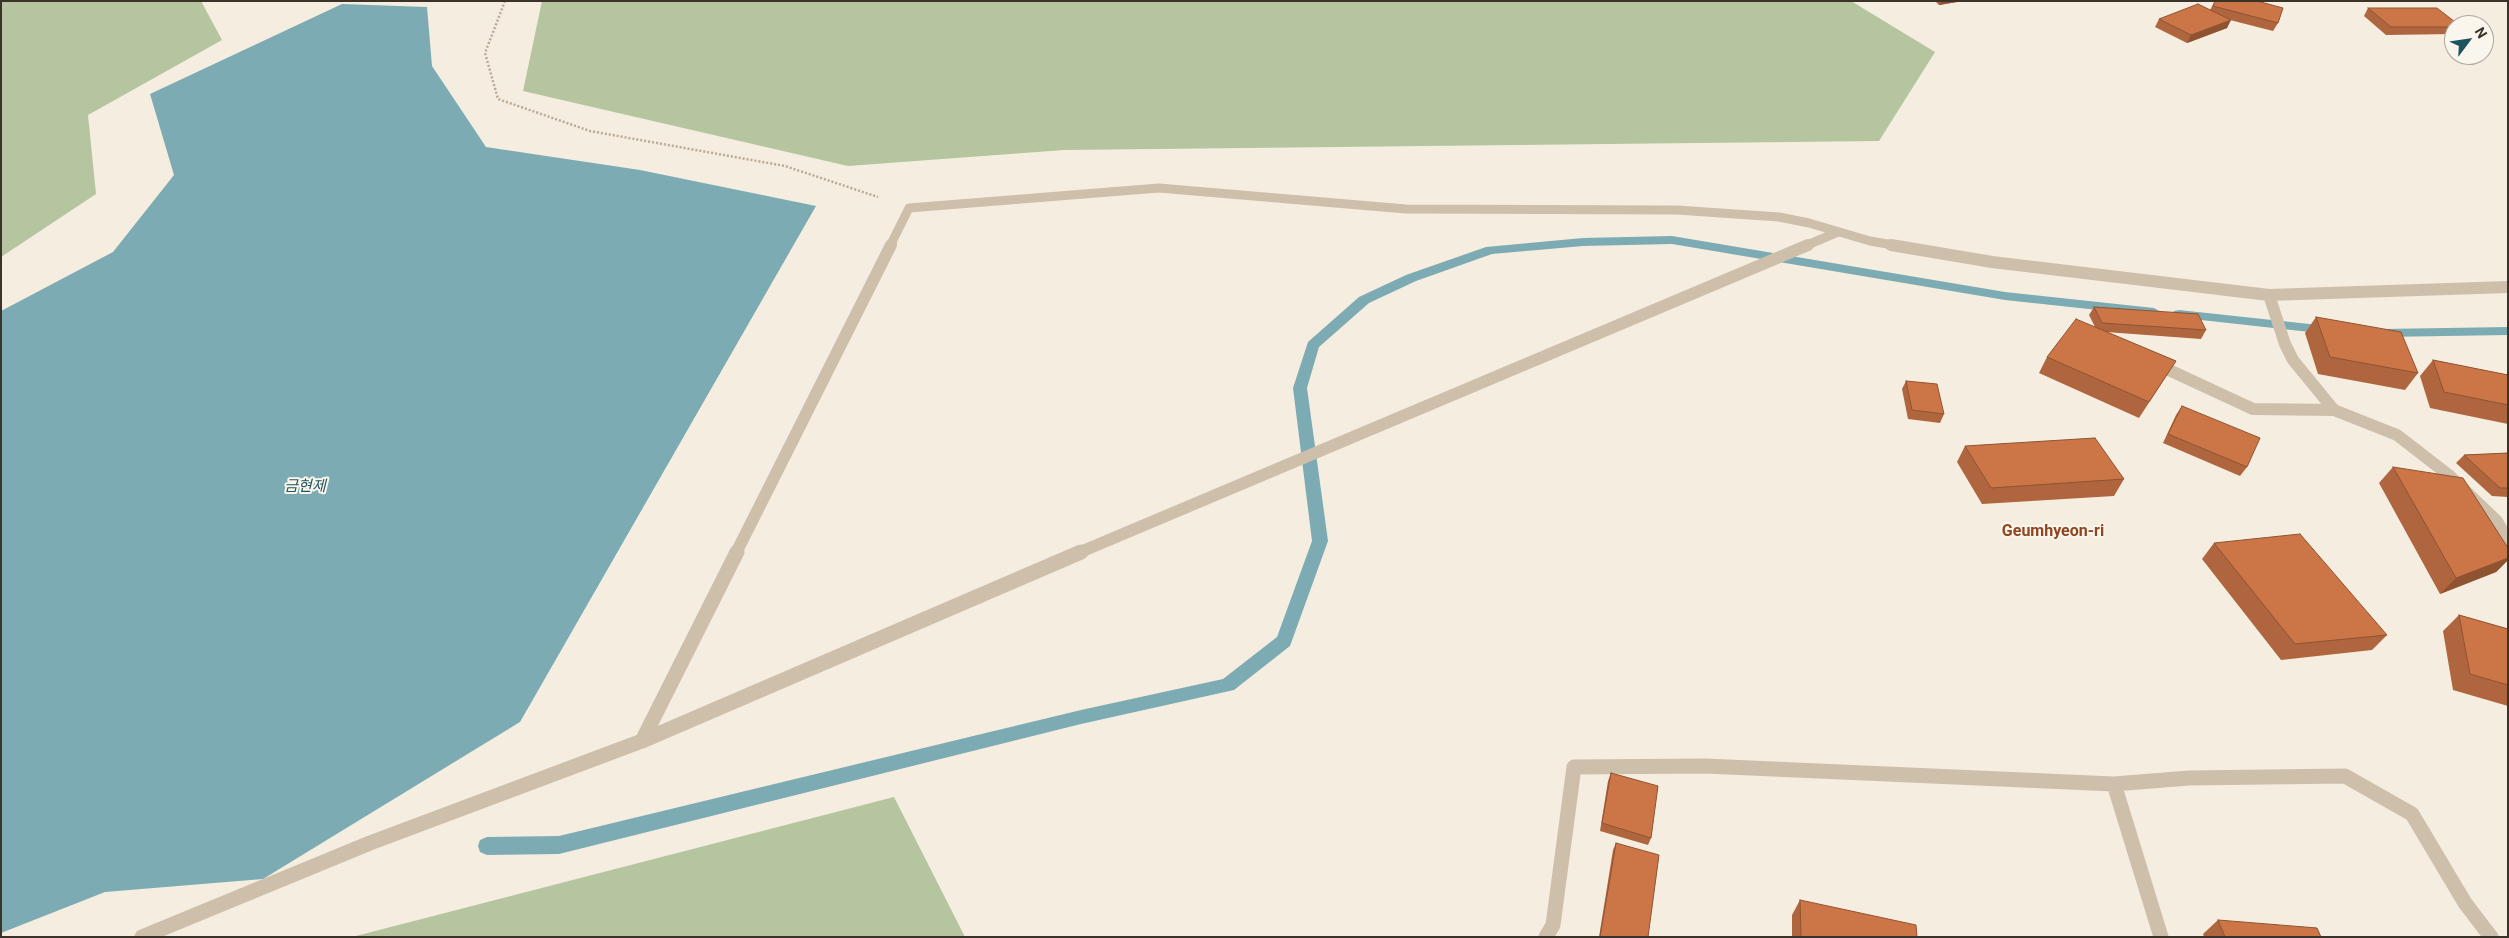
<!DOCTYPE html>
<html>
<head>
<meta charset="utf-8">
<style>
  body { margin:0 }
  #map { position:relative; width:2509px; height:938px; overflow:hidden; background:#f5ede0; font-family:Roboto,sans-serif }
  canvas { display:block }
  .frame { position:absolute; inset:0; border:2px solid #3b322a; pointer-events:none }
  .north { position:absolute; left:2444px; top:15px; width:50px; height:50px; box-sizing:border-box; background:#fbf6ed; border:1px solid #aea89f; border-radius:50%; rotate:59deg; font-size:14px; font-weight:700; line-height:20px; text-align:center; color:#3b322a }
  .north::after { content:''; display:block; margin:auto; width:18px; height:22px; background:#1d5460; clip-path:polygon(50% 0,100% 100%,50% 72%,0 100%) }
</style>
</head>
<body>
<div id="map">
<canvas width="2509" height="938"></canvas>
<div class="frame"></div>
<div class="north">N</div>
</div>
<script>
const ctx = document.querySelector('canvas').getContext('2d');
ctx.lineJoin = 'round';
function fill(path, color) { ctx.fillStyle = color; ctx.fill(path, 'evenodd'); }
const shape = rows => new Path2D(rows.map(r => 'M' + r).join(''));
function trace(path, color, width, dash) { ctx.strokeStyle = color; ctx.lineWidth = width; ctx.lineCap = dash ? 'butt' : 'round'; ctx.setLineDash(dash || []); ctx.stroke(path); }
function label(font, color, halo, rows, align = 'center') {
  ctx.font = font + ' Roboto,"Noto Sans KR",sans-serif'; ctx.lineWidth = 4; ctx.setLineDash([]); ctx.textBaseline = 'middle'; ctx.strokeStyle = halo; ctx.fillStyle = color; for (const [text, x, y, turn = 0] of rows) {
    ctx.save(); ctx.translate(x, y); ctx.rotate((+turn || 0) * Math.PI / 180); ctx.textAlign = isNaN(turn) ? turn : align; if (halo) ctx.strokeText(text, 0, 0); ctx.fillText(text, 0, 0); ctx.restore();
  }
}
fill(shape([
  [1,1,201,1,222,40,88,115,96,194,1,257],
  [542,1,1851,1,1935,52,1879,141,1064,150,848,166,523,91],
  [894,797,965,937,352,937]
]), '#b4c59f');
fill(shape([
  [342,4,427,7,432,66,486,147,640,170,816,206,520,722,263,879,105,892,1,933,1,311,113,252,174,175,150,94]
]), '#7dabb4');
fill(shape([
  [1672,236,2005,292,2154,308,2161,312,2154,316,2005,300,1672,244,1583,246,1492,254,1416,281,1369,303,1319,347,1307,388,1328,541,1290,646,1234,690,1081,724,559,854,487,855,480,852,478,846,480,840,487,837,559,836,1081,710,1223,679,1277,637,1312,541,1293,388,1308,342,1359,297,1406,275,1486,247,1583,238,1672,236],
  [2179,310,2328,326,2335,330,2328,334,2174,317,2172,314,2174,311,2179,310],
  [2508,327,2508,335,2383,337,2376,333,2383,329,2508,327]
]), '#7dabb4');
trace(shape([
  [505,1,485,53,498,99,590,131,785,166,878,197]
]), '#baa995', 2.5, [2, 2]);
trace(shape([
  [890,246,909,208,1159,188,1406,209,1677,210,1779,217,1809,223,1870,241,1899,246],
  [1805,246,1838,232]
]), '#cebfab', 9);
trace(shape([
  [1891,245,1992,262,2269,295,2508,287],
  [2269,295,2285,344,2293,360,2334,410,2397,435,2450,476,2497,521,2508,541],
  [2156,364,2253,409,2334,410],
  [736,553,891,245],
  [1078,553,1808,245]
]), '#cebfab', 12);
trace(shape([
  [642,741,1081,552],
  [2114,784,2161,937],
  [142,937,370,843,642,741,737,552],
  [1546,937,1553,925,1574,767,1705,766,2114,784,2189,778,2345,776,2412,814,2465,903,2491,937]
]), '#cebfab', 15);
fill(shape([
  [1935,1,1963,1,1939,5],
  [2215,1,2257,1,2278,23,2273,31,2230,20,2227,28,2187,43,2155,27,2159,19,2210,10],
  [2368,8,2454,25,2454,34,2386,35,2364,16],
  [2094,307,2206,330,2201,339,2106,332,2176,361,2139,418,2039,373,2047,357,2095,327,2089,315],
  [2316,317,2418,373,2405,390,2318,374,2305,333],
  [2433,360,2508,375,2508,424,2430,408,2420,376],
  [1906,381,1944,414,1940,423,1908,419,1902,389],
  [2182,406,2247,467,2240,476,2163,443,2176,415],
  [1965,446,2124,479,2114,496,1982,504,1957,462],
  [2508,453,2508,497,2492,496,2456,463,2464,455],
  [2393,467,2508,548,2508,560,2496,572,2440,594,2379,483],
  [2214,543,2387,635,2372,650,2281,660,2202,559],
  [2459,615,2508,629,2508,706,2453,690,2443,631],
  [1611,773,1651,838,1648,845,1600,831,1608,781],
  [1616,843,1648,937,1599,937,1613,850],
  [1800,900,1917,937,1792,937,1792,915],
  [2218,920,2321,937,2204,937,2203,934]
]), '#af653d');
fill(shape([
  [1941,1,1963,1,1939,5],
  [2231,20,2227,28,2187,43,2191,35],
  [2508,558,2508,560,2496,572,2440,594,2456,578]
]), '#8f5332');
const building = shape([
  [2215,1,2257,1,2283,8,2278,23,2213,6,2215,1],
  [2198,4,2231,20,2191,35,2159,19,2198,4],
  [2368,8,2437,8,2459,25,2454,25,2454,27,2391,27,2368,8],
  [2094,307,2198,314,2206,330,2102,323,2094,307],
  [2316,317,2401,332,2418,373,2330,357,2316,317],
  [2076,319,2176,361,2149,402,2047,357,2076,319],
  [2433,360,2508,375,2508,405,2444,392,2433,360],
  [1906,381,1937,384,1944,414,1912,410,1906,381],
  [2182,406,2260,438,2247,467,2168,434,2182,406],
  [2095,438,2124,479,1991,488,1965,446,2095,438],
  [2508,453,2508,488,2500,488,2464,455,2508,453],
  [2393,467,2463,478,2508,548,2508,558,2456,578,2393,467],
  [2300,534,2387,635,2295,644,2214,543,2300,534],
  [2459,615,2508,629,2508,685,2470,674,2459,615],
  [1611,773,1658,786,1651,838,1602,823,1611,773],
  [1616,843,1659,855,1648,937,1600,937,1616,843],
  [1800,900,1916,925,1917,937,1801,937,1800,900],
  [2218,920,2317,928,2321,937,2225,937,2218,920]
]);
fill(building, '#cc7647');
trace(building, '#8f5332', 1);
label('italic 15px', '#1d5460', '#fbf6ed', [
  ["금현제",305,487]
]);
label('bold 16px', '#8f461f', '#fbf6ed', [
  ["Geumhyeon-ri",2053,532]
]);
</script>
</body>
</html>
